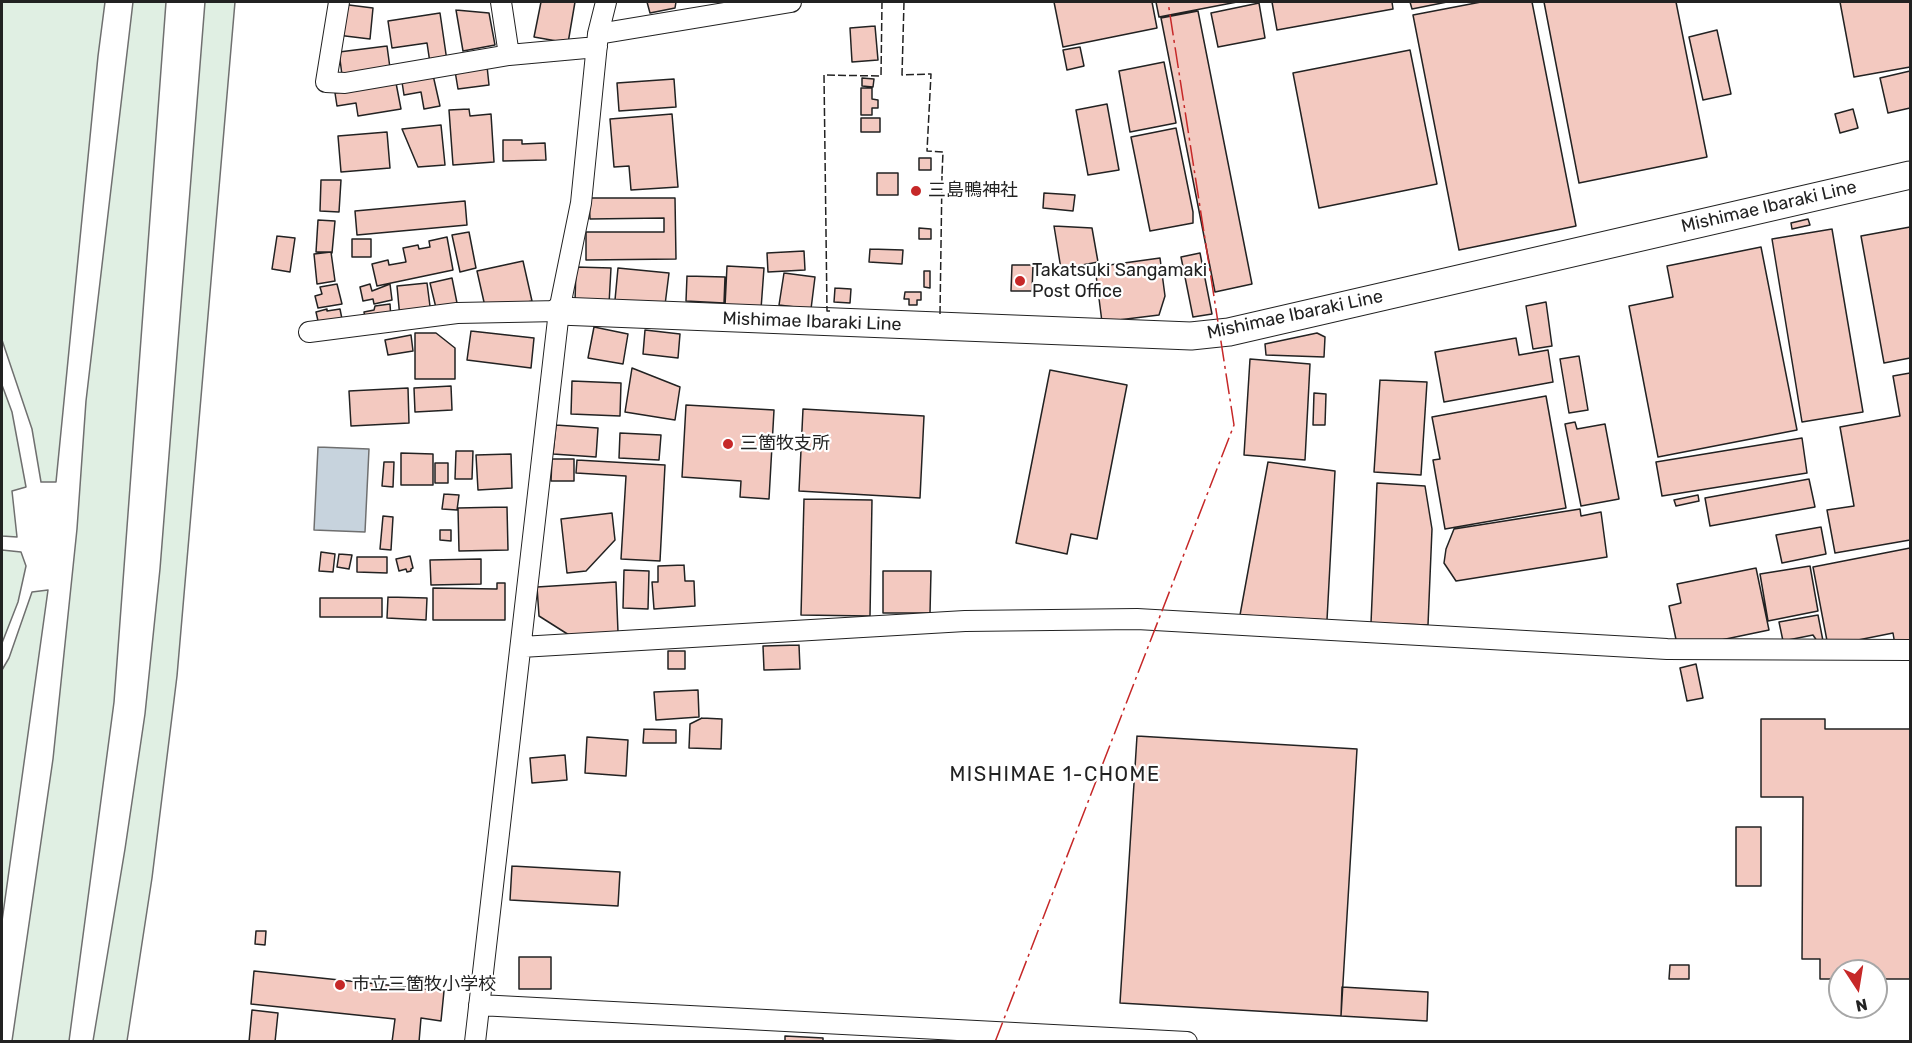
<!DOCTYPE html>
<html>
<head>
<meta charset="utf-8">
<style>
  body { margin:0 }
  #map { position:relative; width:1912px; height:1043px; overflow:hidden; background:#fff; font-family:Rubik,sans-serif }
  canvas { display:block }
  .frame { position:absolute; inset:0; border:3px solid #222; pointer-events:none }
  .north { position:absolute; left:1828px; top:959px; width:60px; height:60px; box-sizing:border-box; background:#fff; border:2px solid #a7a7a7; border-radius:50%; rotate:168deg; font-size:16px; font-weight:700; line-height:24px; text-align:center; color:#222 }
  .north::after { content:''; display:block; margin:auto; width:21px; height:27px; background:#c62828; clip-path:polygon(50% 0,100% 100%,50% 72%,0 100%) }
</style>
</head>
<body>
<div id="map">
<canvas width="1912" height="1043"></canvas>
<div class="frame"></div>
<div class="north">N</div>
</div>
<script>
const ctx = document.querySelector('canvas').getContext('2d');
ctx.lineJoin = 'round';
function fill(path, color) { ctx.fillStyle = color; ctx.fill(path, 'evenodd'); }
const shape = rows => new Path2D(rows.map(r => 'M' + r).join(''));
function trace(path, color, width, dash) { ctx.strokeStyle = color; ctx.lineWidth = width; ctx.lineCap = dash ? 'butt' : 'round'; ctx.setLineDash(dash || []); ctx.stroke(path); }
function label(font, color, halo, rows, align = 'center') {
  ctx.font = font + ' Rubik,"Noto Sans JP",sans-serif'; ctx.lineWidth = 4.5; ctx.setLineDash([]); ctx.textBaseline = 'middle'; ctx.strokeStyle = halo; ctx.fillStyle = color; for (const [text, x, y, turn = 0] of rows) {
    ctx.save(); ctx.translate(x, y); ctx.rotate((+turn || 0) * Math.PI / 180); ctx.textAlign = isNaN(turn) ? turn : align; if (halo) ctx.strokeText(text, 0, 0); ctx.fillText(text, 0, 0); ctx.restore();
  }
}
const green = shape([
  [2,2,105,2,98,56,56,482,41,482,32,429,2,340,2,2],
  [133,2,166,2,114,702,69,1041,12,1041,53,759,77,529,86,401,133,2],
  [205,2,235,2,177,676,152,878,127,1041,93,1041,125,849,145,714,160,569,205,2],
  [2,385,12,412,26,487,12,491,17,537,2,536,2,385],
  [2,550,21,552,26,566,18,602,2,643,2,550],
  [48,590,2,921,2,670,9,658,32,592,48,590]
]);
fill(green, '#e0efe3');
trace(green, '#6f6f6f', 1.5);
const water = shape([
  [318,447,369,449,365,532,314,530,318,447]
]);
fill(water, '#c7d3dd');
trace(water, '#6f6f6f', 1.5);
const building = shape([
  [541,2,575,2,568,43,534,37,541,2],
  [647,2,676,2,675,8,650,13,647,2],
  [1054,2,1152,2,1157,28,1063,47,1054,2],
  [1156,2,1237,2,1159,17,1156,2],
  [1272,2,1392,2,1393,9,1277,30,1272,2],
  [1410,2,1447,2,1412,9,1410,2],
  [1481,2,1532,2,1576,226,1459,250,1413,15,1481,2],
  [1544,2,1676,2,1707,157,1579,183,1544,2],
  [1840,2,1910,2,1910,67,1854,77,1840,2],
  [1259,3,1265,38,1218,47,1211,13,1259,3],
  [341,4,373,8,370,39,337,35,341,4],
  [456,10,489,13,495,45,463,51,456,10],
  [1198,11,1252,284,1215,292,1161,18,1198,11],
  [440,13,447,61,430,63,427,43,392,48,388,21,440,13],
  [875,26,878,60,852,62,850,28,875,26],
  [1717,30,1731,94,1703,100,1689,37,1717,30],
  [387,46,390,68,342,75,339,52,387,46],
  [1080,47,1084,66,1067,70,1063,50,1080,47],
  [1410,50,1437,184,1319,208,1293,73,1410,50],
  [1164,62,1176,123,1130,132,1119,71,1164,62],
  [487,66,489,85,458,89,455,71,487,66],
  [1910,71,1910,108,1888,113,1880,78,1910,71],
  [433,75,440,106,424,109,421,92,404,95,402,82,433,75],
  [862,78,874,79,873,87,862,86,862,78],
  [674,79,676,107,619,111,617,83,674,79],
  [396,83,401,109,358,116,356,103,337,106,335,93,396,83],
  [861,88,872,88,872,99,878,100,878,108,872,108,872,115,861,115,861,88],
  [1107,104,1119,170,1088,175,1076,110,1107,104],
  [469,109,470,116,491,114,494,162,453,165,449,110,469,109],
  [1853,109,1858,128,1840,133,1835,114,1853,109],
  [672,114,678,187,631,190,629,166,614,167,610,119,672,114],
  [861,118,880,118,880,132,861,132,861,118],
  [441,125,445,165,418,167,402,129,441,125],
  [1176,128,1193,212,1193,223,1150,231,1131,137,1176,128],
  [387,132,390,168,341,172,338,136,387,132],
  [503,140,522,140,522,144,545,143,546,160,503,161,503,140],
  [919,158,931,158,931,170,919,170,919,158],
  [877,173,898,173,898,195,877,195,877,173],
  [321,180,341,180,339,212,320,211,321,180],
  [1044,193,1075,195,1073,211,1043,208,1044,193],
  [589,198,675,198,676,259,586,260,586,232,664,232,664,218,590,219,589,198],
  [465,201,467,225,357,235,355,211,465,201],
  [1808,219,1810,225,1792,229,1791,223,1808,219],
  [318,220,335,221,332,253,331,252,316,252,318,220],
  [1054,226,1092,228,1098,262,1061,269,1054,226],
  [1910,227,1910,358,1884,363,1861,236,1910,227],
  [919,228,931,229,931,239,919,239,919,228],
  [1832,229,1863,412,1802,422,1772,239,1832,229],
  [469,232,476,268,460,272,452,235,469,232],
  [277,236,295,238,290,272,272,269,277,236],
  [447,237,453,270,377,286,372,264,388,260,389,265,406,262,403,248,418,245,419,249,430,247,429,241,447,237],
  [352,239,371,239,371,257,352,257,352,239],
  [1761,247,1797,430,1658,457,1629,306,1673,297,1667,266,1761,247],
  [870,249,903,250,902,264,869,262,870,249],
  [804,251,805,270,768,272,767,253,804,251],
  [331,252,335,281,317,284,314,254,331,252],
  [1200,253,1212,314,1193,317,1181,257,1200,253],
  [1160,258,1165,296,1159,315,1102,322,1095,267,1160,258],
  [523,261,532,301,486,311,477,271,523,261],
  [1012,265,1033,265,1032,291,1011,291,1012,265],
  [727,266,764,268,761,309,725,306,727,266],
  [576,267,611,268,609,304,575,302,576,267],
  [618,268,669,273,665,305,615,300,618,268],
  [924,271,930,271,930,288,924,287,924,271],
  [784,273,815,277,811,309,779,305,784,273],
  [687,276,725,277,724,303,686,301,687,276],
  [452,278,458,308,437,312,430,283,452,278],
  [427,283,431,314,400,318,397,286,427,283],
  [337,284,342,304,318,308,315,296,322,294,320,287,337,284],
  [370,284,372,291,390,284,392,300,374,304,373,299,363,301,360,287,370,284],
  [835,288,851,289,850,303,834,302,835,288],
  [905,292,921,292,921,300,917,300,917,305,909,305,909,299,904,299,905,292],
  [1546,302,1552,346,1533,349,1526,306,1546,302],
  [390,304,391,319,366,322,364,312,374,310,375,306,390,304],
  [327,309,327,311,340,309,343,324,318,321,316,312,327,309],
  [594,327,628,334,623,364,588,358,594,327],
  [645,330,680,334,678,358,643,354,645,330],
  [471,331,534,338,531,368,467,360,471,331],
  [415,333,436,333,455,348,455,379,415,379,415,333],
  [1317,333,1325,337,1324,357,1266,355,1265,344,1317,333],
  [411,335,413,351,388,355,385,340,411,335],
  [1516,338,1519,355,1548,350,1553,382,1444,402,1435,352,1516,338],
  [1579,356,1588,410,1569,413,1560,359,1579,356],
  [1250,359,1310,364,1305,460,1244,455,1250,359],
  [632,368,680,387,675,420,625,412,632,368],
  [1050,370,1127,385,1097,539,1071,534,1067,554,1016,543,1050,370],
  [1910,373,1910,540,1835,553,1827,510,1854,506,1840,427,1900,416,1893,376,1910,373],
  [1380,380,1427,382,1421,475,1374,472,1380,380],
  [572,381,621,383,620,416,571,414,572,381],
  [451,386,452,410,415,412,414,388,451,386],
  [408,388,409,423,351,426,349,391,408,388],
  [1314,393,1326,394,1325,425,1313,425,1314,393],
  [1546,396,1566,508,1445,529,1433,460,1440,459,1432,417,1546,396],
  [686,405,774,410,769,499,740,497,741,481,682,477,686,405],
  [803,409,924,416,920,498,799,491,803,409],
  [1575,422,1577,429,1605,424,1619,499,1581,506,1565,424,1575,422],
  [556,425,598,428,596,457,553,454,556,425],
  [620,433,661,435,659,460,619,458,620,433],
  [1802,438,1807,473,1662,496,1656,462,1802,438],
  [456,451,473,451,472,479,455,479,456,451],
  [401,453,433,454,433,485,401,485,401,453],
  [511,454,512,488,478,490,476,455,511,454],
  [552,459,574,459,574,481,551,481,552,459],
  [577,460,665,465,660,561,621,559,626,476,576,473,577,460],
  [384,462,394,462,393,487,382,486,384,462],
  [1268,462,1335,471,1327,620,1240,615,1268,462],
  [435,463,448,463,448,483,435,483,435,463],
  [1809,479,1815,507,1710,526,1705,498,1809,479],
  [1377,483,1425,486,1432,529,1428,625,1371,623,1377,483],
  [444,494,459,495,457,510,442,509,444,494],
  [1698,495,1699,501,1676,506,1674,500,1698,495],
  [804,499,872,500,870,616,801,615,804,499],
  [507,507,508,550,459,551,458,508,507,507],
  [1580,509,1581,516,1601,512,1607,557,1456,581,1444,563,1446,549,1454,529,1580,509],
  [612,513,615,540,586,571,567,573,561,519,612,513],
  [383,516,393,517,391,550,380,549,383,516],
  [1821,527,1826,554,1782,563,1776,535,1821,527],
  [440,530,451,530,451,541,440,540,440,530],
  [1910,548,1910,642,1895,645,1893,633,1828,646,1813,567,1910,548],
  [321,552,335,554,333,572,319,571,321,552],
  [339,554,352,555,349,569,337,567,339,554],
  [410,556,413,568,411,569,411,571,407,572,406,569,399,571,396,559,410,556],
  [357,557,387,557,387,573,357,572,357,557],
  [481,559,481,584,431,585,430,560,481,559],
  [684,565,685,581,694,581,695,606,654,609,652,582,658,582,658,566,684,565],
  [1810,566,1818,611,1768,621,1760,574,1810,566],
  [1756,568,1769,630,1678,649,1669,606,1681,603,1677,584,1756,568],
  [624,570,649,571,648,609,623,608,624,570],
  [883,571,931,571,930,613,883,613,883,571],
  [616,582,618,632,569,635,539,616,537,587,616,582],
  [497,583,505,583,505,620,433,620,433,588,497,589,497,583],
  [388,597,427,598,426,620,387,618,388,597],
  [320,598,382,598,382,617,320,617,320,598],
  [1818,615,1823,641,1817,641,1813,635,1783,641,1779,622,1818,615],
  [799,645,800,669,764,670,763,646,799,645],
  [668,651,685,651,685,669,668,669,668,651],
  [1696,664,1703,698,1687,701,1680,668,1696,664],
  [698,690,699,717,656,720,654,692,698,690],
  [702,718,722,719,721,749,689,748,690,724,702,718],
  [1761,719,1825,719,1825,729,1910,729,1910,979,1876,979,1876,971,1840,971,1840,979,1820,979,1820,959,1802,959,1803,797,1761,797,1761,719],
  [644,729,676,730,676,743,643,743,644,729],
  [1137,736,1357,749,1341,1016,1120,1003,1137,736],
  [587,737,628,740,626,776,585,773,587,737],
  [565,755,567,780,532,783,530,758,565,755],
  [1736,827,1761,827,1761,886,1736,886,1736,827],
  [512,866,620,872,618,906,510,900,512,866],
  [256,931,266,931,265,945,255,944,256,931],
  [519,957,551,957,551,989,519,989,519,957],
  [1670,965,1689,965,1689,979,1669,979,1670,965],
  [254,971,444,991,441,1021,421,1018,419,1042,392,1042,395,1019,251,1004,254,971],
  [1342,987,1428,992,1427,1021,1341,1016,1342,987],
  [252,1010,278,1013,275,1042,249,1042,252,1010],
  [785,1036,823,1038,823,1042,785,1042,785,1036]
]);
fill(building, '#f3c9c0');
trace(building, '#222', 1.5);
const minor = shape([
  [339,2,326,82,345,83,509,55,597,47],
  [501,2,509,55],
  [598,34,791,2],
  [309,332,457,313,559,311],
  [521,647,965,621,1137,619,1667,649,1910,650],
  [479,1005,1187,1042],
  [475,1042,559,311,581,203,598,34,606,2]
]);
const secondary = shape([
  [559,311,1191,336,1229,332,1910,175]
]);
trace(minor, '#222', 22);
trace(secondary, '#222', 29);
trace(minor, '#fff', 20);
trace(secondary, '#fff', 27);
trace(shape([
  [904,2,902,75,931,74,927,151,943,152,942,175],
  [830,311,827,311,824,75,881,76,882,2],
  [940,314,942,176]
]), '#222', 1.5, [8, 3]);
trace(shape([
  [995,1042,1234,425,1168,2]
]), '#c62828', 1.5, [21, 4.5, 3, 4.5]);
for (const [x, y, r, color] of [
  [916,191,6,"#c62828"],
  [1020,281,6,"#c62828"],
  [728,444,6,"#c62828"],
  [340,985,6,"#c62828"]
]) { const dot = new Path2D(); dot.arc(x, y, r, 0, 2 * Math.PI); ctx.fillStyle = color; ctx.fill(dot); trace(dot, '#fff', 2); }
label('18px', '#222', '#fff', [
  ["三島鴨神社",928,191],
  ["Takatsuki Sangamaki",1032,271],
  ["Post Office",1032,292],
  ["三箇牧支所",740,444],
  ["市立三箇牧小学校",352,985]
], 'left');
label('18px', '#222', '#fff', [
  ["Mishimae Ibaraki Line",1769,207,-13],
  ["Mishimae Ibaraki Line",1295,315,-12],
  ["Mishimae Ibaraki Line",812,322,2]
]);
ctx.letterSpacing = '1.5px';
label('20px', '#222', '#fff', [
  ["MISHIMAE 1-CHOME",1055,775]
]);
ctx.letterSpacing = '0px';
</script>
</body>
</html>
